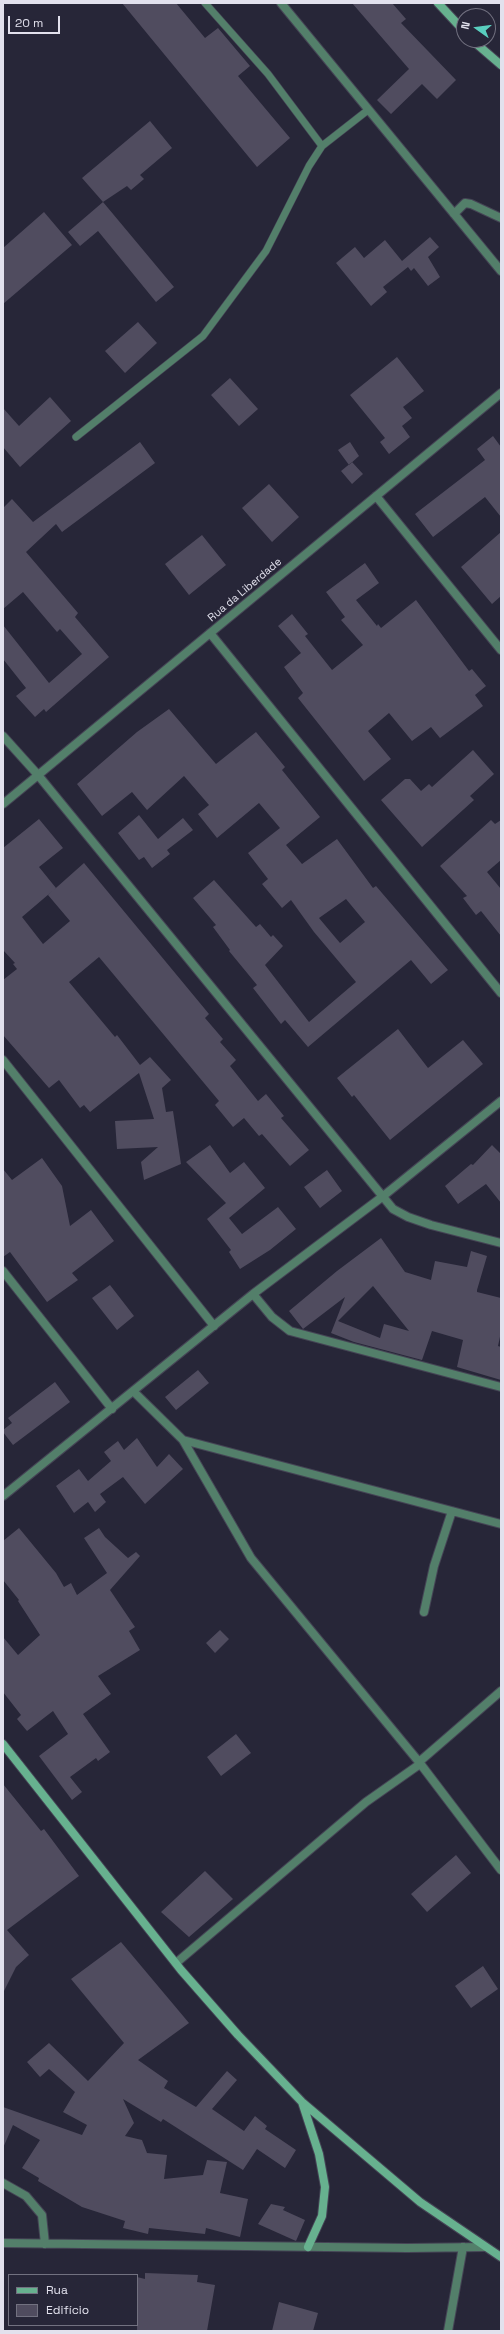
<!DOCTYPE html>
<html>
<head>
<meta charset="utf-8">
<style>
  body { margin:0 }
  #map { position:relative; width:504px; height:2334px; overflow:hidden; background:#272638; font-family:"Space Grotesk",sans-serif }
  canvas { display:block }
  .frame { position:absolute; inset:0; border:4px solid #e2e1ed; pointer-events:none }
  .legend { position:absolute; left:8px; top:2274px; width:130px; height:52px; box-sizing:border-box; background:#272638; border:1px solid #727180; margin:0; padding:5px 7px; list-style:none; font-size:12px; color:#e2e1ed }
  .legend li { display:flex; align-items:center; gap:8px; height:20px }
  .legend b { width:20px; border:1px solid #727180 }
  .north { position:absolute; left:456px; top:8px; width:40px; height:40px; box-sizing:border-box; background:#272638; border:1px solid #727180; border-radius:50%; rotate:284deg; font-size:11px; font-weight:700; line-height:16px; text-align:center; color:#e2e1ed }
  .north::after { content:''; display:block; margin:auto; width:14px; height:18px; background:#59cebe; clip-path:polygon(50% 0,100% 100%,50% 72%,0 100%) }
  .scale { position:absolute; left:8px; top:16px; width:52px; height:18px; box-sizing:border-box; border:2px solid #e2e1ed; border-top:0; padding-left:5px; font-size:12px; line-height:14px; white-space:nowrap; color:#e2e1ed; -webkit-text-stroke:3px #272638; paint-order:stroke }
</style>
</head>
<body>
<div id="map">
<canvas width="504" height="2334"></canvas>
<div class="frame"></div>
<ul class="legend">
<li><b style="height:5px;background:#67b18f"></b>Rua</li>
<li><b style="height:11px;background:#504c5f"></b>Edifício</li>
</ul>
<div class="north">N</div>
<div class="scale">20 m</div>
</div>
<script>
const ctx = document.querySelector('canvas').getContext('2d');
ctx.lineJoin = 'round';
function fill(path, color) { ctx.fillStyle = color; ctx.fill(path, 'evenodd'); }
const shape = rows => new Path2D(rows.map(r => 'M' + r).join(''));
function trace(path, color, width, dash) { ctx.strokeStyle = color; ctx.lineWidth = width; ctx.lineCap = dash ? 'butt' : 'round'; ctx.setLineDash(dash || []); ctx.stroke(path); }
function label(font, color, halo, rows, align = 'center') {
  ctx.font = font + ' "Space Grotesk",sans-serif'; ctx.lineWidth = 4; ctx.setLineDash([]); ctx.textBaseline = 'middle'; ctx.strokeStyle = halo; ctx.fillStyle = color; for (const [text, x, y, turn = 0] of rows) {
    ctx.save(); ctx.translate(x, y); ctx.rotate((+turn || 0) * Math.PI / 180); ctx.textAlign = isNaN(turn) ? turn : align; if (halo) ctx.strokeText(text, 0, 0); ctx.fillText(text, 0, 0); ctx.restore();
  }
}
fill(shape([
  [122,3,176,3,205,38,218,28,250,66,238,76,290,138,257,167],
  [352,3,392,3,406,19,401,23,456,80,437,99,422,84,391,114,377,100,409,69],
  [150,121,172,148,140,175,144,179,131,190,127,186,103,202,82,178],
  [103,202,174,287,156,302,98,231,80,246,68,232],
  [44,212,72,245,3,304,3,248],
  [430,237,439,247,428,257,440,277,428,286,414,268,411,271,408,267,383,287,387,292,371,306,336,263,355,247,364,258,385,240,402,261],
  [138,322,157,343,125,373,105,351],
  [397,357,424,391,403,407,412,418,402,426,410,437,389,454,380,442,385,438,350,395],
  [230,378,258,409,239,426,211,395],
  [50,397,71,421,20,467,3,447,3,408,19,426],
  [493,436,501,447,501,517,485,497,433,537,415,514,485,460,477,449],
  [140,442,155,463,62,532,56,524,26,552,78,613,75,617,109,657,46,712,44,709,35,717,16,696,26,688,3,659,3,625,49,683,82,654,60,629,57,632,23,592,3,609,3,508,12,499,33,522],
  [350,442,359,456,349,465,338,450],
  [352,462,363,474,352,484,341,471],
  [269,484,299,517,272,542,242,508],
  [501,532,501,596,492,604,461,567],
  [202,535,226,565,189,595,165,564],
  [365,563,379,583,356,600,377,626,378,624,381,628,416,600,469,671,472,669,486,686,475,695,483,706,440,738,431,727,412,741,389,713,368,731,391,759,364,781,298,698,303,693,284,667,301,653,278,626,292,614,308,634,305,636,332,670,363,645,341,620,345,617,326,592],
  [169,709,216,764,256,732,285,767,282,770,320,817,286,845,302,864,337,839,373,888,376,886,448,970,431,984,411,960,308,1047,285,1020,281,1024,253,988,257,985,229,951,230,950,213,927,216,925,193,898,214,880,256,927,260,924,271,937,273,935,283,946,265,965,309,1022,356,982,314,932,291,900,282,908,262,884,268,879,248,853,280,828,259,803,217,838,198,814,209,805,184,776,147,810,132,792,102,816,77,784,137,732],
  [346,899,365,922,340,943,319,918],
  [473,750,494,774,470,796,474,800,422,847,381,800,405,779,410,779,421,791,429,784,432,787],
  [139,815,158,839,183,818,193,830,167,850,170,854,152,868,144,857,139,860,118,833],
  [39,819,63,848,39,867,56,888,22,917,43,944,70,921,48,895,84,863,209,1014,205,1018,223,1039,220,1042,236,1060,230,1066,258,1101,266,1094,284,1116,281,1118,309,1150,290,1166,262,1134,259,1136,244,1118,233,1127,215,1105,219,1101,99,957,69,982,115,1037,117,1035,140,1065,150,1057,171,1080,162,1088,166,1112,173,1111,181,1164,144,1180,141,1162,158,1147,117,1149,115,1121,154,1119,139,1073,90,1112,84,1105,80,1108,59,1080,49,1088,3,1035,3,980,17,969,13,964,15,963,3,950,3,848],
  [491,820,495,824,501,820,501,860,487,872,501,889,501,936,481,911,476,915,463,898,467,896,440,866],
  [398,1029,428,1068,463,1040,483,1064,390,1140,354,1095,352,1097,337,1078],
  [210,1145,230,1173,244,1162,265,1188,229,1218,242,1234,278,1207,296,1229,270,1250,240,1269,229,1252,231,1250,207,1219,226,1203,186,1162],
  [492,1145,501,1154,501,1203,486,1184,458,1204,445,1186,471,1164,473,1165],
  [42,1158,62,1186,70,1226,91,1210,114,1241,72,1273,78,1280,47,1302,10,1252,3,1257,3,1169,12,1180],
  [327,1170,342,1191,320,1208,304,1187],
  [381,1238,405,1272,431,1280,435,1261,467,1267,471,1251,487,1256,477,1290,477,1292,501,1298,501,1332,498,1346,501,1347,501,1380,457,1367,463,1340,432,1331,422,1360,354,1342,331,1333,345,1297,303,1329,289,1311,337,1271],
  [373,1286,409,1331,384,1324,380,1338,338,1321],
  [110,1285,134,1316,117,1330,92,1298],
  [198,1370,209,1383,176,1410,165,1397],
  [55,1382,70,1402,13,1445,3,1432,3,1430,12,1423,8,1418],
  [137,1438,157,1467,169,1454,183,1469,145,1504,123,1477,100,1494,106,1502,95,1512,88,1502,74,1513,56,1486,79,1469,88,1481,111,1461,104,1452,118,1441,124,1450],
  [19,1528,56,1573,64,1587,71,1583,77,1595,107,1573,84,1538,99,1528,105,1537,128,1558,136,1552,140,1556,110,1590,135,1627,129,1631,140,1650,98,1676,111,1694,83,1714,110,1752,98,1761,96,1758,70,1777,82,1792,72,1800,39,1756,68,1734,53,1711,27,1731,17,1719,21,1715,3,1692,3,1637,18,1655,40,1635,18,1601,19,1600,3,1580,3,1541],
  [220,1630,229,1639,215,1653,206,1643],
  [236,1734,251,1753,221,1776,207,1757],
  [3,1784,41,1831,44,1829,79,1876,7,1930,29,1955,16,1967,3,1993],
  [456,1855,471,1873,427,1912,411,1894],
  [205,1871,233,1899,189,1937,161,1912],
  [121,1942,189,2023,138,2060,168,2081,164,2088,196,2107,227,2071,237,2080,212,2109,244,2131,255,2116,267,2126,265,2129,296,2150,285,2168,257,2149,243,2170,163,2119,161,2122,123,2099,134,2123,125,2136,142,2140,147,2153,167,2155,164,2179,203,2175,207,2160,227,2162,220,2193,248,2199,240,2237,206,2228,205,2234,149,2228,148,2234,123,2228,125,2221,82,2207,38,2181,39,2178,22,2168,40,2140,13,2125,3,2148,3,2107,82,2135,87,2125,63,2112,75,2092,49,2069,40,2077,27,2062,49,2043,88,2081,124,2043,71,1979],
  [483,1966,498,1989,471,2008,455,1986],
  [271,2204,285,2207,283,2210,305,2220,296,2241,258,2224],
  [145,2273,198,2275,197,2282,215,2285,207,2331,137,2331,137,2277,145,2279],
  [279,2302,318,2313,313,2331,272,2331]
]), '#504c5f');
const lane = shape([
  [205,3,268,74,322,146],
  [76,437,203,336,266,251,309,166,322,146,368,110]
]);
const street = shape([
  [281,3,501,271],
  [454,214,465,203,471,204,501,218],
  [376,496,501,650],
  [210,633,501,993],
  [3,736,38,775,393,1209,408,1217,431,1225,501,1243],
  [3,804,501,393],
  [3,1060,214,1326],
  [3,1271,112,1409],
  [253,1294,272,1317,290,1331,501,1387],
  [133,1391,183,1440,501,1524],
  [183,1440,251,1558,419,1762,501,1870],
  [3,1496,253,1294,382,1197,501,1101],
  [424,1612,434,1566,452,1511],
  [419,1762,501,1691],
  [176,1963,366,1802,420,1764],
  [3,2183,26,2196,42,2215,45,2244],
  [3,2243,407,2248,485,2247],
  [448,2331,463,2247]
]);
const secondary = shape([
  [438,3,464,31],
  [472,40,501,65],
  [3,1744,181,1970,238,2035,302,2102,420,2202,501,2257],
  [302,2102,319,2154,325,2187,322,2216,308,2247]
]);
trace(lane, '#454455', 8);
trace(street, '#454455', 10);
trace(secondary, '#454455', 10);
trace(lane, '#537f6a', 7);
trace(street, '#537f6a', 8);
trace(secondary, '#67b18f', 8);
label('11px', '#e2e1ed', '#272638', [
  ["Rua da Liberdade",245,590,-40]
]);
</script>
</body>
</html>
